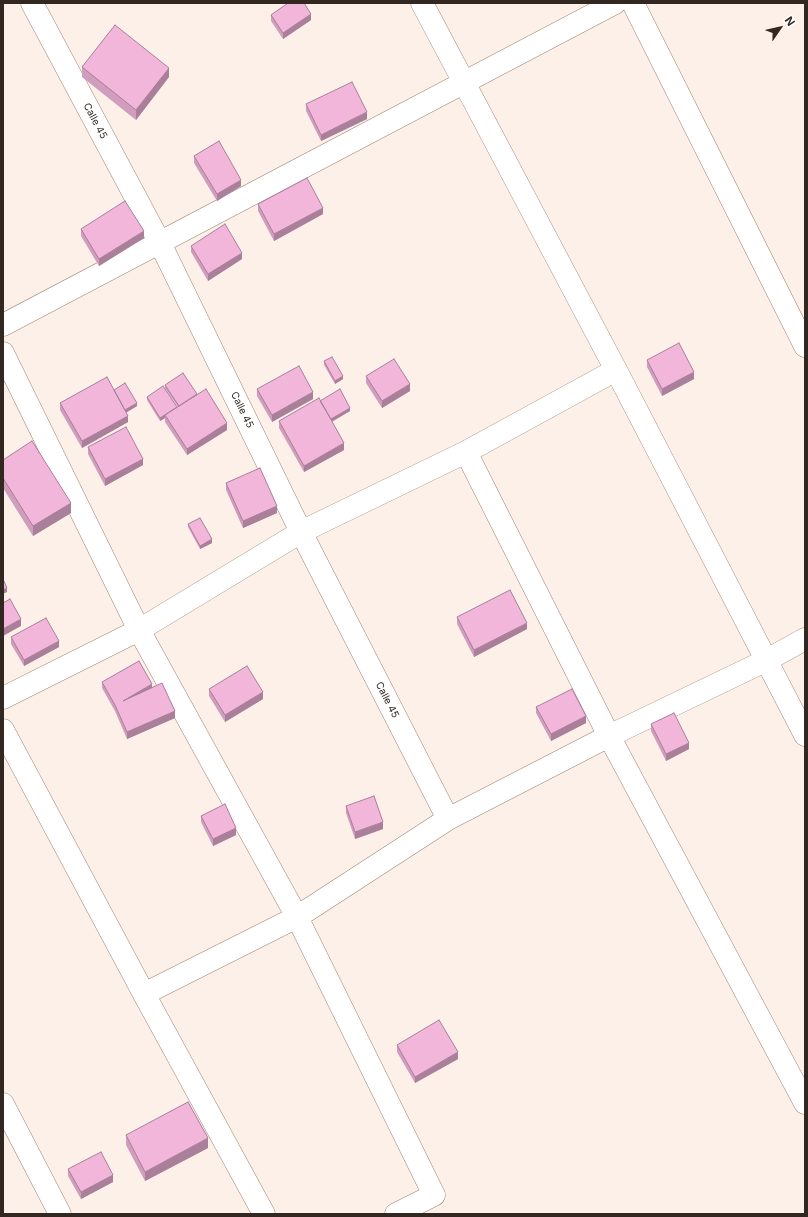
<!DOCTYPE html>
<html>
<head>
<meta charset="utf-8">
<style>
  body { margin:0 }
  #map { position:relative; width:808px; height:1217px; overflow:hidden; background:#fcf0e9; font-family:Inter,sans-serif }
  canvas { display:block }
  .frame { position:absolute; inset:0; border:4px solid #322821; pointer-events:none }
  .north { position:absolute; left:760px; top:8px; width:40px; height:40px; -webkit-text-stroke:3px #fff; paint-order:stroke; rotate:56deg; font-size:11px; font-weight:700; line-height:16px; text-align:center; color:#322821 }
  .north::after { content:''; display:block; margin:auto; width:14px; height:18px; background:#322821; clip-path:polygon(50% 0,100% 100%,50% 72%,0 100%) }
</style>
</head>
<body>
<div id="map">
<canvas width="808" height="1217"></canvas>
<div class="frame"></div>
<div class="north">N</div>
</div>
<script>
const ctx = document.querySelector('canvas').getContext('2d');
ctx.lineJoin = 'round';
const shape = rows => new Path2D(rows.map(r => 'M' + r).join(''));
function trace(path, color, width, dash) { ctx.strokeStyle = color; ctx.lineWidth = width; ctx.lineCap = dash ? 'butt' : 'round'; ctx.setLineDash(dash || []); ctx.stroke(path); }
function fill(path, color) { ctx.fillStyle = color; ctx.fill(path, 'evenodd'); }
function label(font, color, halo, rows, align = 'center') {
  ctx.font = font + ' Inter,sans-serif'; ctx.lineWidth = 4; ctx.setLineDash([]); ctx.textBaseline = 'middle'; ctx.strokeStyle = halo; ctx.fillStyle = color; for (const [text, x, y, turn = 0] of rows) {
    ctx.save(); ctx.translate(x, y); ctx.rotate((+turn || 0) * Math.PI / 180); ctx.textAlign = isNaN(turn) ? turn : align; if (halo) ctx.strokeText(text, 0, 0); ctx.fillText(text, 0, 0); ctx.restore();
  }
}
const minor = shape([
  [32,3,160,243,301,532,448,819],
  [422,3,616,370,805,735],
  [633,3,805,346],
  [3,325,615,3],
  [3,353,139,630,297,917,434,1195,396,1214],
  [466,452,609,736,805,1103],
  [3,698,139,630,301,532,466,452,616,370],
  [3,730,144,994,264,1214],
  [144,994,297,917,448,819,609,736,767,660,805,639],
  [3,1104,60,1214]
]);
trace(minor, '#9f8675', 23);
trace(minor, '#fff', 22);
fill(shape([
  [271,15,311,20,283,39,271,21],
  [82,67,169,77,136,120,82,77],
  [306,104,367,119,321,141,306,111],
  [194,156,241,186,217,201,194,163],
  [258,204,323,214,274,241,258,211],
  [81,229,144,238,99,266,81,236],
  [191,246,242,259,208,281,191,252],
  [647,360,694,379,662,396,647,367],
  [324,361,343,379,335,384,324,365],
  [366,376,410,391,382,408,366,383],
  [165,385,197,394,227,430,187,455,165,422,165,418,160,421,147,400,147,397,177,408,178,407,165,388],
  [257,389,313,399,272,422,257,396],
  [320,401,350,411,332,422,344,450,304,472,279,428,279,421],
  [60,403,137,406,126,413,128,422,82,448,60,410],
  [88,447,143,465,105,486,88,454],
  [3,460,71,513,33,536,3,488],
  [226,483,277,513,243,528,226,490],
  [188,524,212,543,200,549,188,527],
  [457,617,527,629,474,657,457,624],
  [11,637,59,647,24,666,11,644],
  [102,682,152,688,175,718,127,739,115,711,102,688],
  [209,689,263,699,225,722,209,696],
  [536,707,586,723,551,741,536,713],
  [651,724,689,749,666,761,651,731],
  [346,806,383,829,355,839,346,813],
  [201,816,236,835,213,846,201,822],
  [397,1045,458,1059,415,1083,397,1052],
  [126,1135,208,1148,145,1181,126,1145],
  [68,1169,113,1182,81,1199,68,1176]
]), '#d09dbc');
fill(shape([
  [311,14,311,20,283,39,283,33],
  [169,68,169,77,136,120,136,110],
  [367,112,367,119,321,141,321,135],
  [241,180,241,186,217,201,217,194],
  [323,208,323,214,274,241,274,234],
  [144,231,144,238,99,266,99,259],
  [242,253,242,259,208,281,208,274],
  [694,372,694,379,662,396,662,389],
  [343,376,343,379,335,384,335,381],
  [410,384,410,391,382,408,382,401],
  [313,392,313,399,272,422,272,415],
  [137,403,137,406,125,413,125,410],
  [177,407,165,415,165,418,160,421,160,418],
  [350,408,350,411,329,423,329,420],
  [128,416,128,422,82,448,82,441],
  [227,423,227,430,187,455,187,449],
  [344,443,344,450,304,472,304,466],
  [143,459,143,465,105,486,105,479],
  [71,503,71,513,33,536,33,526],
  [277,506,277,513,243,528,243,521],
  [212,539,212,543,200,549,200,546],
  [7,588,7,592,3,594,3,590],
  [21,619,21,626,3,636,3,629],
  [527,623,527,629,474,657,474,650],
  [59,641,59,647,24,666,24,660],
  [152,684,152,691,123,701],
  [263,692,263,699,225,722,225,715],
  [175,711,175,718,127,739,127,732],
  [586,716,586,723,551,741,551,734],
  [689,743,689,749,666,761,666,754],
  [383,822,383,829,355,839,355,832],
  [236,828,236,835,213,846,213,839],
  [458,1052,458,1059,415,1083,415,1077],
  [208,1138,208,1148,145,1181,145,1172],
  [113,1175,113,1182,81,1199,81,1192]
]), '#a97f99');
const building = shape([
  [288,3,304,3,311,14,283,33,271,15,288,3],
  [115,25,169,68,136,110,82,67,115,25],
  [352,82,367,112,321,135,306,104,352,82],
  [219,141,241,180,217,194,194,156,219,141],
  [307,178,323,208,274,234,258,204,307,178],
  [125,201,144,231,99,259,81,229,125,201],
  [225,224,242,253,208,274,191,246,225,224],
  [679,343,694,372,662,389,647,360,679,343],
  [332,357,343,376,335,381,324,361,332,357],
  [394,359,410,384,382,401,366,376,394,359],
  [299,366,313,392,272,415,257,389,299,366],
  [183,373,197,394,179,406,165,385,183,373],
  [107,377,128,416,82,441,60,403,107,377],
  [125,383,137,403,125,410,114,390,125,383],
  [163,386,177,407,160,418,147,397,163,386],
  [206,389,227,423,187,449,165,415,206,389],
  [340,389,350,408,331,419,320,401,340,389],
  [319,398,344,443,304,466,279,421,319,398],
  [126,427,143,459,105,479,88,447,126,427],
  [32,441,71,503,33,526,3,478,3,460,32,441],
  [260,468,277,506,243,521,226,483,260,468],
  [200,518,212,539,200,546,188,524,200,518],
  [3,579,7,588,3,590,3,579],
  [510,590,527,623,474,650,457,617,510,590],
  [10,599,21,619,3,629,3,603,10,599],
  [46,618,59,641,24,660,11,637,46,618],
  [139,661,152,684,123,701,162,683,175,711,127,732,115,705,102,682,139,661],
  [247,666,263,692,225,715,209,689,247,666],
  [572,689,586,716,551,734,536,707,572,689],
  [674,713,689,743,666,754,651,724,674,713],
  [374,796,383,822,355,832,346,806,374,796],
  [225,804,236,828,213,839,201,816,225,804],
  [439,1020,458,1052,415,1077,397,1045,439,1020],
  [188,1102,208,1138,145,1172,126,1135,188,1102],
  [101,1152,113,1175,81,1192,68,1169,101,1152]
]);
fill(building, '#f2b6db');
trace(building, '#a97f99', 1);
label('10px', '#322821', '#fff', [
  ["Calle 45",95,121,62],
  ["Calle 45",242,410,64],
  ["Calle 45",387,700,63]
]);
</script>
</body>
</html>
